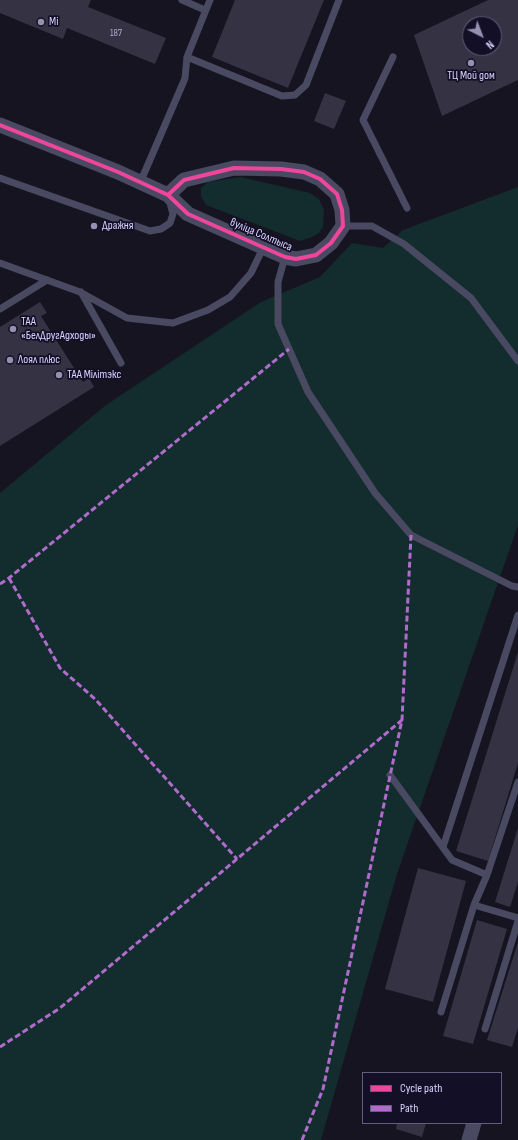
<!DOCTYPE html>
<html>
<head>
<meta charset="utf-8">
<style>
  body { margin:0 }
  #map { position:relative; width:518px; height:1140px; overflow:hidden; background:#161421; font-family:"Sofia Sans Condensed",sans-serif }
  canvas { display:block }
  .legend { position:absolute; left:362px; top:1072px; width:140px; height:52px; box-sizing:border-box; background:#130f26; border:1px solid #625e7d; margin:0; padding:5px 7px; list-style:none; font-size:12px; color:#d9d4ff }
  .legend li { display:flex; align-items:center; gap:8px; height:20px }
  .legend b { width:20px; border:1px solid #625e7d }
  .north { position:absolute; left:462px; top:16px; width:40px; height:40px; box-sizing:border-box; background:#130f26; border:1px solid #625e7d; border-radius:50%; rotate:138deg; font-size:11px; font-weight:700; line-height:16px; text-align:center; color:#d9d4ff }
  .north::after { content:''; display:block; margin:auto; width:14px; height:18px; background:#9591b1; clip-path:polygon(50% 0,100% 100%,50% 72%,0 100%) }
</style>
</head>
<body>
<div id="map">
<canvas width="518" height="1140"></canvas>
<ul class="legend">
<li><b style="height:5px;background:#ed469a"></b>Cycle path</li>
<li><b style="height:5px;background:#b06ccc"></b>Path</li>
</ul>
<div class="north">N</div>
</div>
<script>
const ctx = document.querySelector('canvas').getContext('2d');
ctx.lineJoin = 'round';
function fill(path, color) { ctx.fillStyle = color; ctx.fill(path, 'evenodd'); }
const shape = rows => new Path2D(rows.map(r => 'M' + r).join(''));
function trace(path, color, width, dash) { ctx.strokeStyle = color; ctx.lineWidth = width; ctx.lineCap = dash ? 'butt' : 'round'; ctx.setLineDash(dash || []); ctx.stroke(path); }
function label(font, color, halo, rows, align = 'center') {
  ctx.font = font + ' "Sofia Sans Condensed",sans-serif'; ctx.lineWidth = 3.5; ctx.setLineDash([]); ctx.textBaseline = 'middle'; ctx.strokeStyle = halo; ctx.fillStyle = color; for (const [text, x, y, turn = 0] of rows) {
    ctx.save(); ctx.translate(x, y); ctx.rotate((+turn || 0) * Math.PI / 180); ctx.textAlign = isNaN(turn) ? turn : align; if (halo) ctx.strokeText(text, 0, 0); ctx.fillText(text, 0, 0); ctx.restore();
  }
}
fill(shape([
  [240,177,310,193,319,199,324,210,323,227,319,233,312,237,300,241,206,205,201,197,201,188,208,182],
  [518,187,518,525,397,874,321,1140,0,1140,0,493,106,405,261,302,320,277,352,243,383,248,403,230]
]), '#132c2d');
fill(shape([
  [0,0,91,0,88,7,166,38,155,64,67,28,63,39,0,13],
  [235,0,324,0,288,88,212,57],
  [488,0,518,0,518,80,442,116,414,35],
  [470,24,494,24,494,48,470,48],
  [325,93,346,101,334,129,314,121],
  [40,302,47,313,41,316,83,382,89,378,94,387,0,446,0,327],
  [518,652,518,763,488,861,456,851],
  [518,828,518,882,510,907,495,902],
  [418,868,466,881,433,1002,385,989],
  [477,920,507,929,473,1044,443,1036],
  [518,942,518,1028,512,1047,487,1040],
  [397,1123,426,1123,422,1137,396,1129]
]), '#343243');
trace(shape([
  [182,0,205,10],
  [187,57,282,96,295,95,306,85,339,0],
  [393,57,363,120,407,208],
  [0,178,150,231,161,229,170,223,173,214,169,199],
  [140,183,183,83,185,78,187,57,210,0],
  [343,226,372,226,404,244,471,298,518,361],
  [285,257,278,282,278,324,308,392,375,493,411,535,512,586,518,587],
  [0,263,80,292,127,318,173,323,208,310,230,297,251,273,263,248],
  [81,292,121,363],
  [0,309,47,280],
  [390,775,452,860,487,875],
  [443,847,518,615],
  [474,905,518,918],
  [441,1012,474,905,487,875,518,782],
  [485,1029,518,921]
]), '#4a4962', 7);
trace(shape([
  [0,125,118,172,168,195,188,214,285,257,296,259,316,255,331,243,343,226,342,210,337,194,320,179,304,172,281,169,234,168,184,180,168,195],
  [469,1140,474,1123]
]), '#4a4962', 15);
trace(shape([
  [9,578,60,668,96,700,237,859],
  [0,584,9,578,289,349],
  [0,1047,60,1008,402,720],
  [302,1140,323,1089,402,720,411,535]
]), '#b06ccc', 3, [6, 3]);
trace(shape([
  [0,125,118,172,168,195,188,214,285,257,296,259,316,255,331,243,343,226,342,210,337,194,320,179,304,172,281,169,234,168,184,180,168,195]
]), '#ed469a', 4);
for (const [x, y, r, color] of [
  [41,22,4,"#9591b1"],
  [471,63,4,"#9591b1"],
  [94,226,4,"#9591b1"],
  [13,329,4,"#9591b1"],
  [10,360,4,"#9591b1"],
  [59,375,4,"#9591b1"]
]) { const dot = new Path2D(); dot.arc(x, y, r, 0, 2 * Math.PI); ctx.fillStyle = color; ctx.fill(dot); trace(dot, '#130f26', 1.5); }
label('10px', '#b0acd0', null, [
  ["187",116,33]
]);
label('12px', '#d9d4ff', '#130f26', [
  ["Mi",49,22],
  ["ТЦ Мой дом",471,76,"center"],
  ["Дражня",102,226],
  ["ТАА",21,322],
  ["«БелДругАдходы»",21,336],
  ["Лоял плюс",18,360],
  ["ТАА Мілітэкс",67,375]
], 'left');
label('12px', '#d9d4ff', '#130f26', [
  ["вуліца Солтыса",261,235,23]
]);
</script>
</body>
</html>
